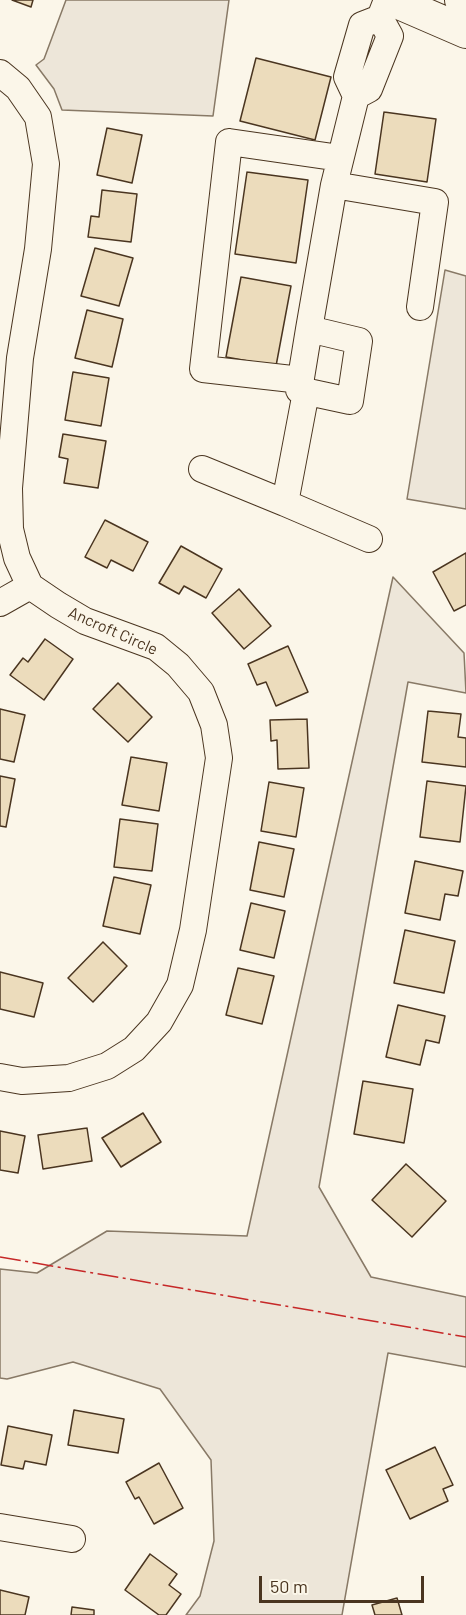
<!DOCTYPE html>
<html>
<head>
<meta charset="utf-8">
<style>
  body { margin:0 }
  #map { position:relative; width:466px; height:1615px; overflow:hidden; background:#fbf6e9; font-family:Barlow,sans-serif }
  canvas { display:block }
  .scale { position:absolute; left:259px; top:1576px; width:165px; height:27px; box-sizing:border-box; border:3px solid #4a3520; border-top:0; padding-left:8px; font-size:18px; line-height:21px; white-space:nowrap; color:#4a3520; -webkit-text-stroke:4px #fbf6e9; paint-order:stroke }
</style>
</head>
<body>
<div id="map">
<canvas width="466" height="1615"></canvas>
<div class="scale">50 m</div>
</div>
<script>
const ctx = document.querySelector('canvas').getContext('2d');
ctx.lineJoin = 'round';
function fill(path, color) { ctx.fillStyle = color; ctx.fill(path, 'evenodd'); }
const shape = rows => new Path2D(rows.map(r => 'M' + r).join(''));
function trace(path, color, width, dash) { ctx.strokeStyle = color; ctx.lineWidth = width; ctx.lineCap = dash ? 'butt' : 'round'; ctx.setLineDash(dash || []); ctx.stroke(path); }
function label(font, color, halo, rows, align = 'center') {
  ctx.font = font + ' Barlow,sans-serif'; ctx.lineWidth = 4.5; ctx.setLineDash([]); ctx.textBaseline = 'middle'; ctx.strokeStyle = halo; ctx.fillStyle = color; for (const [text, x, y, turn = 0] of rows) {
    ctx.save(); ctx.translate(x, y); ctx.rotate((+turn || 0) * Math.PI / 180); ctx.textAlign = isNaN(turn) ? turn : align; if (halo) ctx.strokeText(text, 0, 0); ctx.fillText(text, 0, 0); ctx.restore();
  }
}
const green = shape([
  [66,0,229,0,213,116,62,110,54,89,36,65,44,59,66,0],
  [445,270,466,276,466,509,407,499,445,270],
  [393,577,464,653,466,693,408,682,319,1187,371,1277,466,1297,466,1367,388,1353,342,1615,186,1615,200,1596,214,1541,211,1460,160,1389,73,1362,7,1379,0,1378,0,1269,37,1273,107,1231,247,1236,393,577]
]);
fill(green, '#ede6d9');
trace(green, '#887966', 1.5);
const building = shape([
  [12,0,33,0,31,7,12,0],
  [256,58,331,77,315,140,240,121,256,58],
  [384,112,436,119,427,182,375,174,384,112],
  [107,128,142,135,132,183,97,175,107,128],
  [247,172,308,180,296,263,235,254,247,172],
  [102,190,137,194,131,242,88,237,91,216,99,217,102,190],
  [95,248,133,258,119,306,81,296,95,248],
  [241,277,291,286,276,366,226,357,241,277],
  [87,310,123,319,112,367,75,358,87,310],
  [73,372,109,378,101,426,65,420,73,372],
  [63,434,106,441,98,488,64,483,68,459,59,457,63,434],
  [105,520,148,542,133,571,111,560,107,568,85,557,105,520],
  [181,546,222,569,206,598,184,586,179,594,159,583,181,546],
  [466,553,466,605,454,611,433,572,466,553],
  [239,589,271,626,244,649,212,613,239,589],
  [45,639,73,659,44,700,10,675,23,658,28,662,45,639],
  [288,646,308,692,276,706,266,682,257,685,248,664,288,646],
  [118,683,152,717,128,742,93,709,118,683],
  [0,709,25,715,14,762,0,759,0,709],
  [428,711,461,714,458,737,466,738,466,767,422,762,428,711],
  [307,719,309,768,278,769,277,740,271,741,270,720,307,719],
  [131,757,167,763,159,811,122,805,131,757],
  [0,776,15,779,6,827,0,826,0,776],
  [427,781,466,786,460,842,420,837,427,781],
  [269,782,304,788,296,837,261,831,269,782],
  [120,819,158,824,152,871,114,867,120,819],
  [259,842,294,849,284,897,250,890,259,842],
  [415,861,463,871,458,896,445,894,440,920,405,913,415,861],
  [114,877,151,885,140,934,103,926,114,877],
  [251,903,285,911,274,958,240,950,251,903],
  [405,930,455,941,444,993,394,983,405,930],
  [103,942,127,966,93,1002,68,978,103,942],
  [238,968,274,976,262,1024,226,1015,238,968],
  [0,972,43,983,34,1017,0,1009,0,972],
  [398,1005,445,1016,439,1043,426,1040,420,1065,386,1057,398,1005],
  [363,1081,413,1089,404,1143,354,1134,363,1081],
  [143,1113,161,1142,121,1167,102,1138,143,1113],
  [87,1128,92,1161,43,1169,38,1135,87,1128],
  [0,1131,25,1136,18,1173,0,1170,0,1131],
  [406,1164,446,1201,412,1237,372,1200,406,1164],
  [74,1410,124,1419,118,1453,68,1445,74,1410],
  [8,1426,52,1435,46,1465,25,1461,23,1469,1,1465,8,1426],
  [435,1447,453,1485,443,1489,448,1501,410,1519,386,1470,435,1447],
  [159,1463,183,1508,154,1524,139,1497,135,1499,126,1482,159,1463],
  [150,1554,177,1574,169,1585,181,1594,166,1615,159,1615,125,1590,150,1554],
  [0,1590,29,1597,25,1615,0,1615,0,1590],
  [397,1598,402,1615,375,1615,372,1605,397,1598],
  [72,1607,94,1610,94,1615,71,1615,72,1607]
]);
fill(building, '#ecdcbc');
trace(building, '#4a3520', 1.5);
const minor = shape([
  [380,18,362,25,347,77,356,96,369,89,390,36,380,18,387,0],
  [0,73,18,88,38,117,46,164,38,249,20,358,9,488,10,529,17,558,30,586,58,605,85,621,156,647,178,665,201,692,214,725,219,758,193,930,180,985,159,1022,134,1049,107,1066,69,1078,22,1081,0,1077],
  [334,185,435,202,420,307],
  [309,329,359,341,350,401,299,390,309,329,334,185,356,96],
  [301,380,203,369,229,142,340,158],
  [306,392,285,503,369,539],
  [202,469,285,503],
  [0,603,30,586],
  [0,1527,72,1539]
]);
const major = shape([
  [392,0,466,32],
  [461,0,466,2]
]);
trace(minor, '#4a3520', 28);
trace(major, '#4a3520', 34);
trace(minor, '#fbf6e9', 26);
trace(major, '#fbf6e9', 32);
trace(shape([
  [0,1257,466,1337]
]), '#c62828', 1.5, [21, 4.5, 3, 4.5]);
label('16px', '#4a3520', '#fbf6e9', [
  ["Ancroft Circle",113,631,24]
]);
</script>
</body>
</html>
